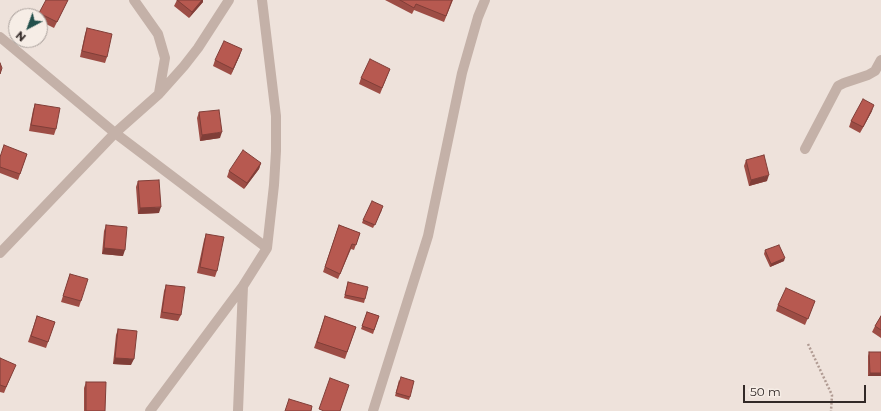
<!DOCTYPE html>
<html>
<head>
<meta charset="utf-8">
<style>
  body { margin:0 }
  #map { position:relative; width:881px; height:411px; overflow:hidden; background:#eee2db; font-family:Montserrat,sans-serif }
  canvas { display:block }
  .north { position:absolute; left:8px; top:8px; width:40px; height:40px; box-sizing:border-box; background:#f6ede6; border:1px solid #a89f9a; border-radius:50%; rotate:221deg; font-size:11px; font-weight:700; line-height:16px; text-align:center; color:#322927 }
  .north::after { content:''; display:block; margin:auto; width:14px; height:18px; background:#224f4b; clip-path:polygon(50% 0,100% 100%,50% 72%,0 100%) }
  .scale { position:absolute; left:743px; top:385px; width:123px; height:18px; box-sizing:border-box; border:2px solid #322927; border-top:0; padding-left:5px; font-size:12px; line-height:14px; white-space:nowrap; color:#322927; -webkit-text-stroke:3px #f6ede6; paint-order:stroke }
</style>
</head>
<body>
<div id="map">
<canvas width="881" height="411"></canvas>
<div class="north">N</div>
<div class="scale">50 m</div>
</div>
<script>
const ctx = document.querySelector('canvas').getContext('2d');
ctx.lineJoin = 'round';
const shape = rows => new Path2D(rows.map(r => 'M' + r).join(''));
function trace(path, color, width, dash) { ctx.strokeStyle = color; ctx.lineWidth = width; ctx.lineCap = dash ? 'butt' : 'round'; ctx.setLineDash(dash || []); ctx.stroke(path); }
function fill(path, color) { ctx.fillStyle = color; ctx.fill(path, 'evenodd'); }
trace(shape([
  [808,344,832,395,831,411]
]), '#b09b93', 2.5, [2, 2]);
trace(shape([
  [134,0,158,34,165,58,159,93],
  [0,37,115,133,267,248],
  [805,149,838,86,844,83,868,75,875,71,881,60],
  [0,253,115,133,159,94,184,66,198,48,229,0],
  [150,411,243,286,267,248,274,185,276,151,276,116,262,0],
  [238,411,243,286],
  [373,411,428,236,462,73,478,17,485,0]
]), '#c4b1a8', 10);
fill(shape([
  [68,0,54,28,40,21,40,16,38,16,39,13],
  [177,0,203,0,203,2,189,18,174,6],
  [385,0,453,0,444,22,414,10,412,14],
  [87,28,107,57,105,63,80,57,85,34],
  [240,55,231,75,213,66,215,60],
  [390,69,380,94,359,84,361,78],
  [35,104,56,129,54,135,29,131,33,110],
  [872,111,860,133,849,127,851,121],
  [199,112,220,138,200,141,197,118],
  [27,154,18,180,0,173,0,156],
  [746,160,767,181,749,186,744,166],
  [261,163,259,169,244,189,227,177,229,171],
  [138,181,159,213,138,214,136,187],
  [382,210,373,228,362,223,363,220],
  [106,225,123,256,102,254,104,231],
  [339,225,360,233,354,250,351,249,338,279,323,272],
  [206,234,217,271,215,277,197,273,204,240],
  [765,250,784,261,770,267,764,254],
  [70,274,81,301,79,307,61,302],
  [348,282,365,299,364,303,344,298],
  [166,285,181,315,178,321,160,318,164,291],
  [815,301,805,325,776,311,778,305],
  [367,312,379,316,373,334,361,329],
  [37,316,55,322,46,348,28,342],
  [325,316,356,327,345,359,314,348],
  [881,316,881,338,872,332,875,326],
  [118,329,131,365,113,364,116,335],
  [869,352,881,352,881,376,868,376,868,356],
  [0,358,13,371,4,393,0,392],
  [399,380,410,397,409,400,395,396],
  [86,382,105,411,84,411,84,388]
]), '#9d4d45');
fill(shape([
  [202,0,203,0,203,2,189,18,192,12],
  [242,49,240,55,231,75,233,69],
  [874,105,872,111,860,133],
  [222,132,220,138,200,141,202,135],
  [261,163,259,169,244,189,247,183],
  [769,175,767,181,749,186,751,180],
  [161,207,159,213,138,214,140,208],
  [104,248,125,250,123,256,102,254],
  [785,258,784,261,770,267,771,264],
  [115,358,134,359,131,365,113,364],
  [870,373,881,373,881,376,868,376]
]), '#803e38');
const building = shape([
  [46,0,68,0,57,22,39,13,46,0],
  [177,0,202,0,192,12,177,0],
  [400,0,452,0,446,16,416,4,414,8,400,0],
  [87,28,112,34,107,57,82,51,87,28],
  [224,41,242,49,233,69,215,60,224,41],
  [370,59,390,69,382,88,361,78,370,59],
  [0,63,2,68,0,74,0,63],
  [863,99,874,105,863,127,851,121,863,99],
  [35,104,60,108,56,129,31,125,35,104],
  [219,110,222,132,202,135,199,112,219,110],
  [4,145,27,154,20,174,0,167,0,157,4,145],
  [243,150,261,163,247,183,229,171,243,150],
  [764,155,769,175,751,180,746,160,764,155],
  [159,180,161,207,140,208,138,181,159,180],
  [372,201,383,206,375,225,363,220,372,201],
  [106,225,127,227,125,250,104,248,106,225],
  [339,225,360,233,356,245,352,244,340,274,325,267,339,225],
  [206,234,224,237,217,271,200,267,206,234],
  [779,245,785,258,771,264,765,250,779,245],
  [70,274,88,279,81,301,63,296,70,274],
  [348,282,368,287,365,299,345,295,348,282],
  [166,285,185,287,181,315,162,312,166,285],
  [786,288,815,301,808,319,778,305,786,288],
  [367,312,379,316,374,330,362,326,367,312],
  [37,316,55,322,48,342,31,336,37,316],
  [325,316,356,327,347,352,317,342,325,316],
  [881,316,881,330,875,326,881,316],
  [118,329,137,331,134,359,115,358,118,329],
  [869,352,881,352,881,373,870,373,869,352],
  [0,358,16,365,6,387,0,385,0,358],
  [401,377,414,381,410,397,396,393,401,377],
  [330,378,349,385,340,411,324,411,319,409,330,378],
  [86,382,106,382,105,411,86,411,86,382],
  [289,399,312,406,311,411,285,411,289,399]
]);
fill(building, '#b75950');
trace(building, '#803e38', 1);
</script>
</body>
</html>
